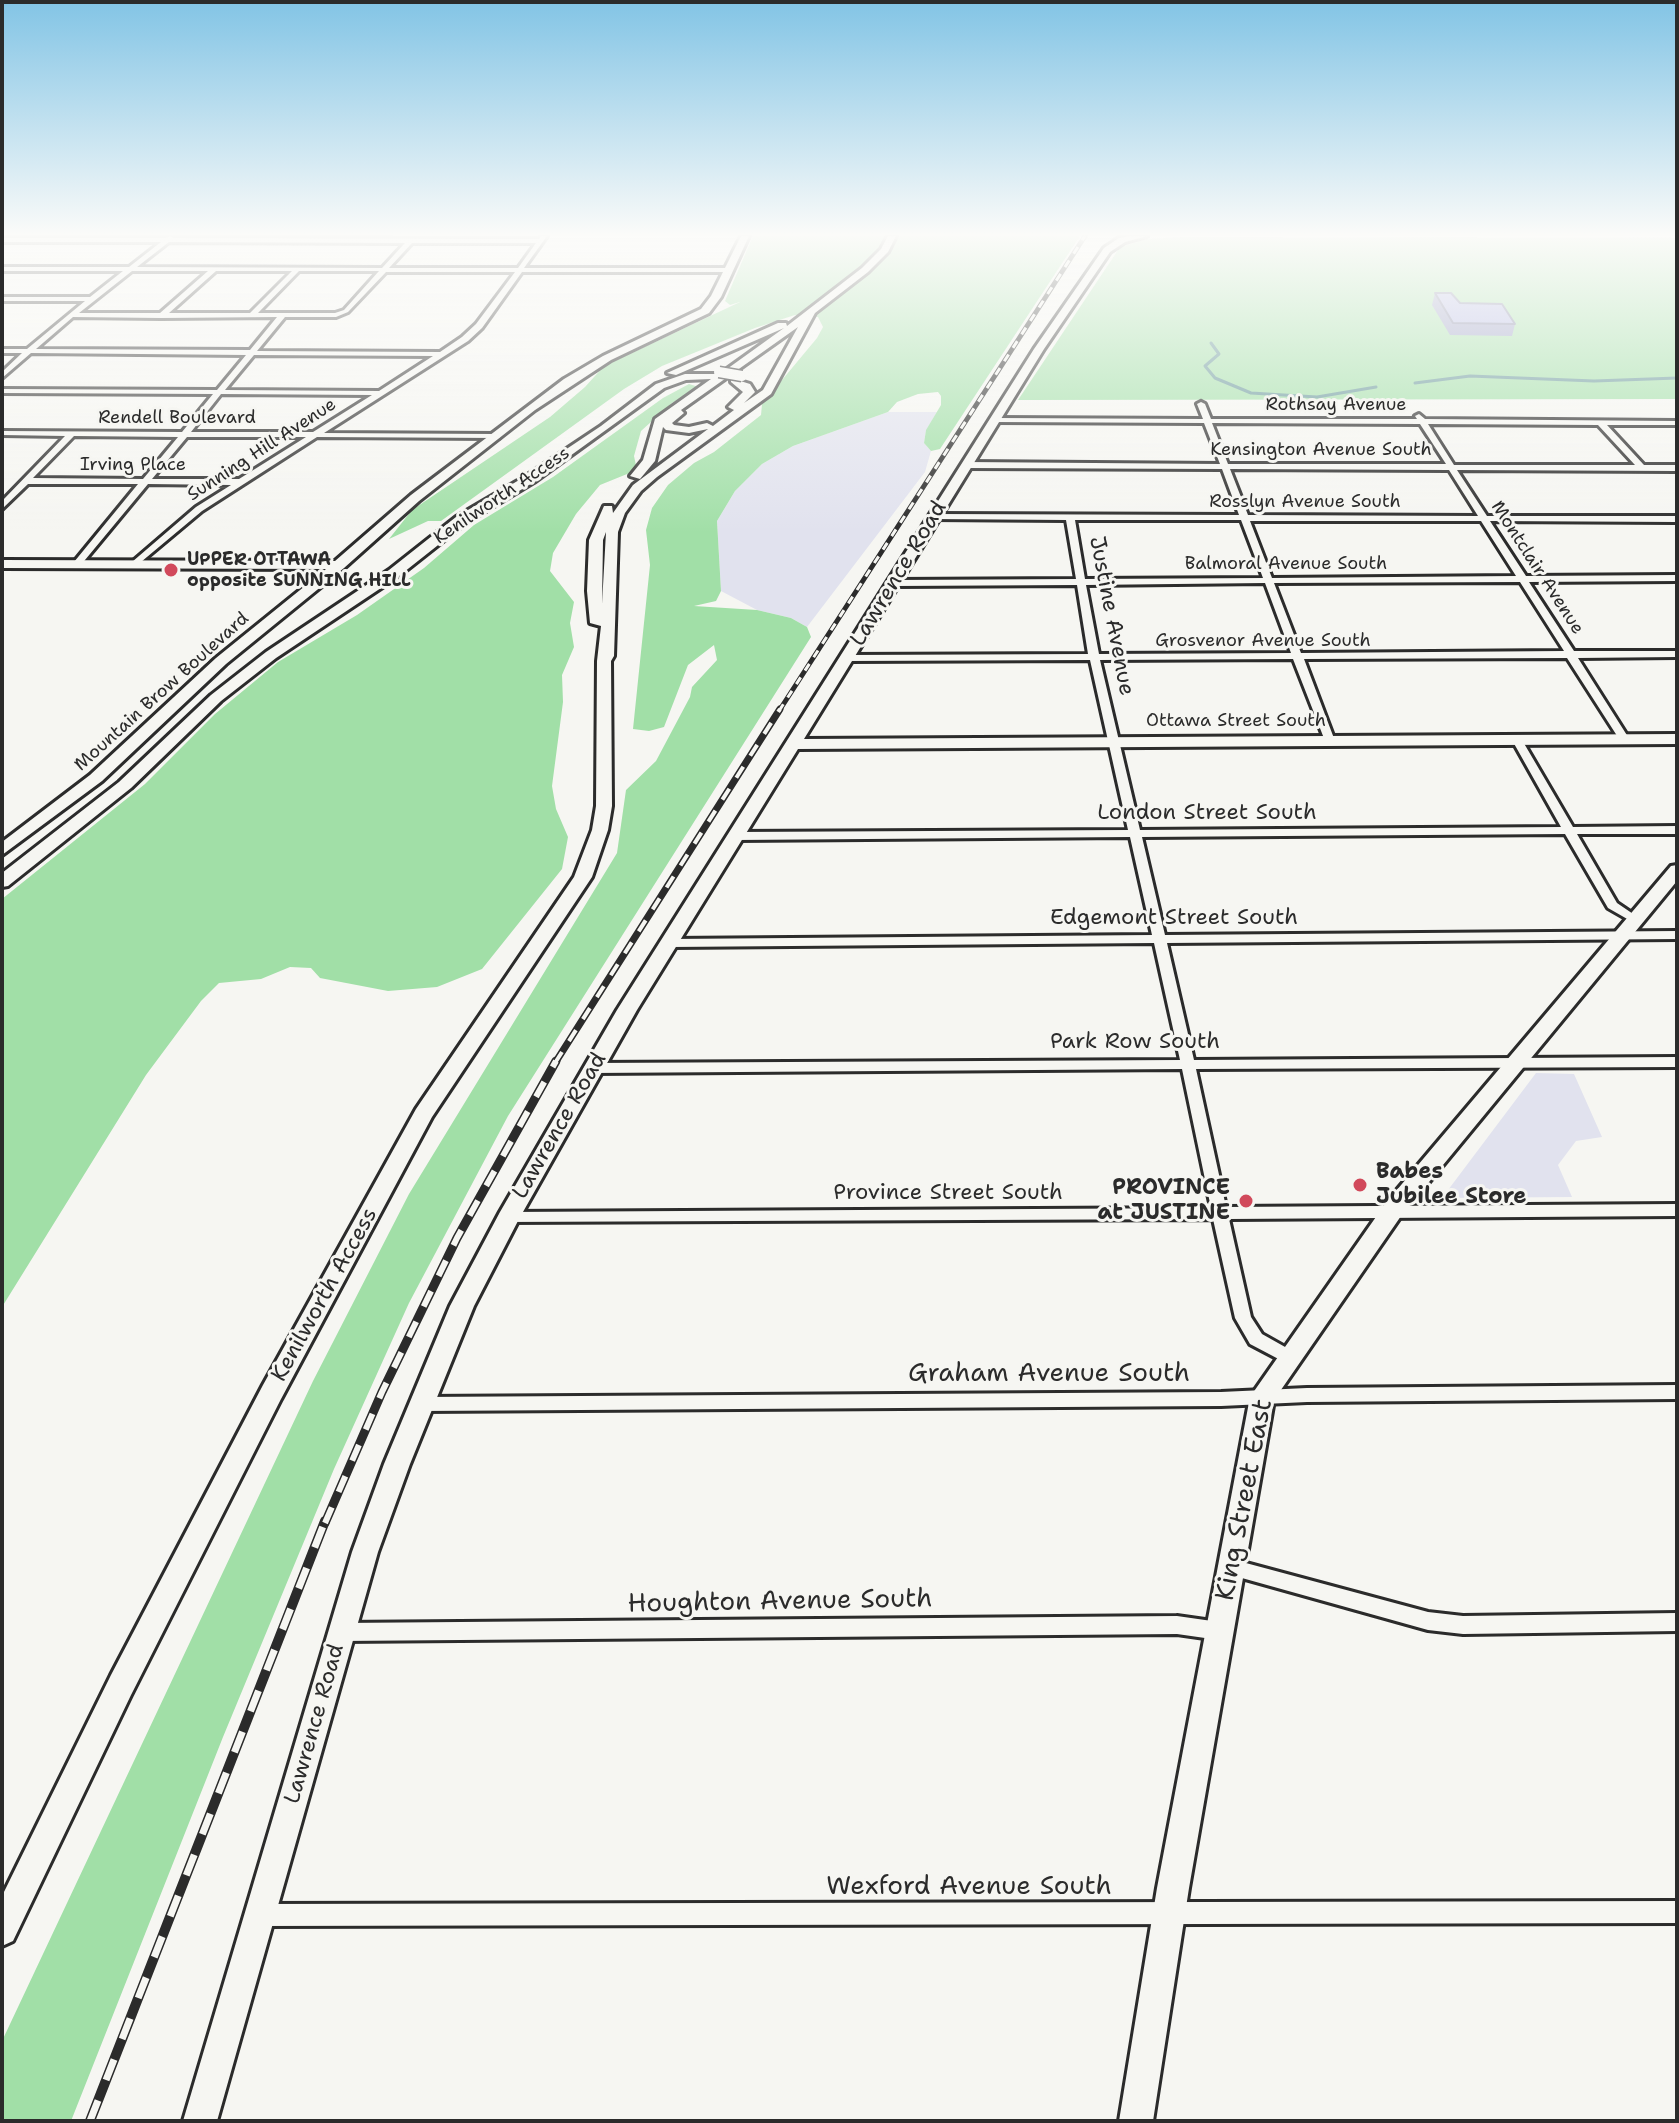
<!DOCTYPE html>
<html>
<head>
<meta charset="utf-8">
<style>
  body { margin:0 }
  #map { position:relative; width:1679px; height:2123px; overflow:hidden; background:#f6f6f2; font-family:"Shantell Sans",sans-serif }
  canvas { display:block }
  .frame { position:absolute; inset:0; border:4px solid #2b2b2b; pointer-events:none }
</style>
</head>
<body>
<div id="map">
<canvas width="1679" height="2123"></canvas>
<div class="frame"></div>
</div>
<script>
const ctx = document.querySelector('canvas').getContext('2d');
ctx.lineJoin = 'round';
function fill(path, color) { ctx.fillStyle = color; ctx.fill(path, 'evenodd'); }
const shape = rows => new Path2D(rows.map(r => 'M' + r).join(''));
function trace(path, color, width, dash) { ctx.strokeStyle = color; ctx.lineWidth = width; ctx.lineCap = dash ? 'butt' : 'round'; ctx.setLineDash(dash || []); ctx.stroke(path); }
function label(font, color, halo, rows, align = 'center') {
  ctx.font = font + ' "Shantell Sans",sans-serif'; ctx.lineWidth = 6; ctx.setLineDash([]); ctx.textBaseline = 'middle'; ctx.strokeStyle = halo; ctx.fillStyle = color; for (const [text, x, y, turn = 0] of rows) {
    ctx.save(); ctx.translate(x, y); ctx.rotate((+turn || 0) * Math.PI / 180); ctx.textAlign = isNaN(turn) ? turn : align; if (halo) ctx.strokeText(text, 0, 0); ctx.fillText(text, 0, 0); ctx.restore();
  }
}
fill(shape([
  [888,412,937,412,926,431,924,443,931,451,925,472,807,627,791,618,757,610,721,591,717,521,735,491,762,464,793,446],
  [1536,1073,1574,1074,1602,1137,1576,1141,1558,1165,1572,1197,1442,1198]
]), '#e1e2ee');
fill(shape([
  [753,236,1080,236,940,449,931,451,924,443,926,430,941,405,941,396,938,392,918,394,897,402,888,412,793,446,762,464,735,491,717,521,721,591,716,601,694,606,757,610,791,618,807,627,811,637,508,1116,409,1303,334,1469,223,1737,71,2121,2,2121,2,2041,313,1381,409,1194,617,853,626,790,656,761,690,697,692,687,717,660,714,645,688,665,664,727,649,731,633,729,650,565,646,530,652,508,668,485,694,463,714,452,761,415,762,404,817,338,823,327,818,317,795,315,755,328,662,366,624,389,441,521,428,521,389,539,412,510,550,417,585,387,604,366,740,302,730,305,725,301],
  [1184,237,1677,238,1677,399,1018,400,1120,247,1147,239],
  [689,384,699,387,672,403,641,431,634,456,637,470,600,485,576,514,553,553,550,571,574,602,570,623,574,647,562,675,563,702,552,786,556,809,568,837,562,869,482,969,437,987,388,991,320,978,311,968,290,967,261,979,219,983,201,1001,146,1075,2,1307,2,899,145,784,215,714,278,662,357,615,424,568,474,525,553,477,663,398]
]), '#a1dfa7');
trace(shape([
  [1211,343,1219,354,1205,366,1215,378,1251,393,1317,397,1376,387],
  [1415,383,1470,376,1594,381,1677,378]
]), '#649598', 3);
const street = shape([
  [170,236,173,238,539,239,541,236,547,236,524,268,729,268,732,270,729,272,522,272,482,328,468,341,324,433,496,434,500,436,499,438,317,437,202,511,135,567,132,566,132,562,196,507,231,485,148,484,80,566,74,566,74,562,138,484,28,484,2,509,2,501,65,436,2,435,2,431,182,432,213,394,2,393,2,389,217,390,246,355,31,353,2,378,2,372,22,353,2,353,2,349,27,349,85,301,2,301,2,297,90,297,123,271,2,271,2,267,129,267,161,242,2,242,2,238,166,238,170,236],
  [169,242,405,243,382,268,137,267,169,242],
  [412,243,536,243,518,268,389,268,412,243],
  [132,271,208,271,160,313,79,313,132,271],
  [216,271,292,271,250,313,169,313,216,271],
  [299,271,379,271,344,310,335,313,258,313,299,271],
  [386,272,515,272,476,324,462,337,440,352,257,351,285,317,336,317,348,312,386,272],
  [73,317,161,318,277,317,250,350,36,349,73,317],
  [254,355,433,356,379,391,225,390,254,355],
  [221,394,372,395,313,432,191,432,221,394],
  [74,436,178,437,143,479,33,478,74,436],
  [187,437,306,437,239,479,152,479,187,437],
  [1201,402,1205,404,1211,419,1417,419,1415,416,1419,414,1425,419,1677,421,1677,425,1607,425,1644,465,1677,465,1677,471,1457,470,1487,516,1677,516,1677,522,1490,521,1526,576,1677,575,1677,581,1529,582,1574,651,1677,651,1677,657,1578,658,1630,740,1629,742,1621,742,1567,658,1304,659,1335,741,1330,744,1325,741,1293,659,1100,660,1140,830,1561,827,1512,740,1517,737,1522,740,1573,827,1677,826,1677,834,1577,834,1617,903,1642,920,1636,924,1608,908,1565,834,1142,837,1165,935,1677,931,1677,939,1167,943,1194,1060,1677,1057,1677,1067,1196,1069,1226,1207,1677,1204,1677,1216,1229,1219,1251,1317,1262,1334,1294,1352,1296,1357,1294,1362,1288,1364,1250,1344,1235,1318,1213,1219,503,1222,500,1218,503,1214,508,1212,1211,1208,1182,1069,592,1073,585,1068,592,1063,1180,1060,1154,943,671,947,665,943,671,939,1152,935,1130,837,736,840,730,836,736,832,1128,830,1090,660,848,661,843,658,848,655,1088,654,1077,585,895,586,890,583,895,580,1076,579,1066,520,931,519,930,517,934,514,1239,515,1222,469,966,468,962,465,966,462,1220,464,1204,423,995,422,991,420,995,418,1203,419,1197,404,1201,402],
  [1212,423,1420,424,1446,464,1228,464,1212,423],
  [1428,424,1598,425,1635,465,1454,465,1428,424],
  [1230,469,1449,470,1478,516,1248,515,1230,469],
  [1075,520,1241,520,1263,578,1085,579,1075,520],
  [1250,521,1481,521,1516,576,1272,578,1250,521],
  [1520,582,1564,651,1301,653,1274,583,1520,582],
  [1265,583,1291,653,1099,654,1086,585,1265,583],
  [1677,1385,1677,1399,1307,1402,1221,1406,421,1411,415,1409,412,1404,415,1399,421,1397,1221,1392,1307,1388,1677,1385],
  [1231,1559,1428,1612,1463,1616,1677,1613,1677,1631,1463,1634,1428,1630,1224,1573,1222,1567,1224,1561,1231,1559],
  [1177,1616,1219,1622,1226,1625,1229,1631,1226,1637,1219,1640,1177,1634,341,1641,334,1638,331,1632,334,1626,341,1623,1177,1616],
  [1677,1901,1677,1923,260,1926,252,1923,249,1915,252,1907,260,1904,1677,1901]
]);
const secondary = shape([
  [741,236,749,236,721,297,709,313,611,360,535,410,419,501,344,568,226,664,102,781,2,855,2,842,90,775,216,658,326,569,2,568,2,560,335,561,411,495,564,379,603,356,701,309,711,296,741,236],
  [888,236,896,236,888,252,868,272,815,313,771,394,657,477,641,491,625,513,618,532,614,656,611,661,612,806,608,830,592,877,432,1117,281,1399,131,1695,13,1941,2,1946,2,1896,111,1675,263,1385,416,1109,574,877,592,830,596,806,597,661,601,626,590,623,587,591,589,540,604,506,612,506,613,513,633,485,708,429,689,433,666,430,663,427,655,461,640,479,630,476,643,460,655,419,711,379,686,380,664,388,534,482,466,523,399,576,276,658,221,701,131,788,8,886,2,887,2,873,119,782,211,695,266,652,389,570,456,517,526,476,601,426,656,384,685,374,720,374,784,328,676,375,667,373,778,323,786,323,787,326,862,268,881,249,888,236],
  [798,327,763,390,744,403,755,392,750,384,731,378,731,382,743,392,728,407,734,410,713,426,707,423,689,427,674,425,672,423,684,413,681,410,798,327],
  [606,532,602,604,603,540,606,532],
  [1131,236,1147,236,1125,242,1110,252,1044,349,804,739,1677,734,1677,744,798,749,637,1010,519,1219,474,1306,410,1464,378,1552,217,2121,183,2121,352,1552,384,1464,450,1306,500,1212,617,1010,1034,349,1104,248,1119,238,1131,236],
  [1677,865,1677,881,1401,1216,1274,1400,1189,1888,1153,2121,1119,2121,1157,1888,1250,1397,1385,1204,1671,866,1677,865]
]);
trace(street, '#2b2b2b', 6);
trace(secondary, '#2b2b2b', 6);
fill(street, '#f6f6f2');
fill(secondary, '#f6f6f2');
const railFar3 = shape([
  [779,711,1085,236]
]);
const railFar2 = shape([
  [555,1063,780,709]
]);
const railFar1 = shape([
  [325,1523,382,1392,457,1238,556,1061]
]);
const rail = shape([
  [90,2121,325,1521]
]);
trace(railFar3, '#2b2b2b', 5);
trace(railFar2, '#2b2b2b', 7);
trace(railFar1, '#2b2b2b', 9);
trace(rail, '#2b2b2b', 10);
trace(railFar3, '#f6f6f2', 3, [8]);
trace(railFar2, '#f6f6f2', 4, [13]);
trace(railFar1, '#f6f6f2', 6, [17]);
trace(rail, '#f6f6f2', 7, [22]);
const secondaryBridge = shape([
  [719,372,742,376]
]);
trace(secondaryBridge, '#2b2b2b', 13, []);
trace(secondaryBridge, '#f6f6f2', 10);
fill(shape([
  [1435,293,1515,324,1512,336,1450,335,1432,305]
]), '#989cc6');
const building = shape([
  [1435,293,1451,293,1460,303,1502,304,1515,324,1453,323,1435,293]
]);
fill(building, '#b1b5e6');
trace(building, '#7c7fa1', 2);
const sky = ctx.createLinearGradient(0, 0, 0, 533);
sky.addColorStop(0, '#82c4e5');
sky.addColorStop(0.44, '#fbfbf9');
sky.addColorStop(1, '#fbfbf900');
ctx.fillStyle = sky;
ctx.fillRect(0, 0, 1679, 533);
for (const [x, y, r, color] of [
  [171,570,8,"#d1495b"],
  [1360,1185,8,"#d1495b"],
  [1246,1201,8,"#d1495b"]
]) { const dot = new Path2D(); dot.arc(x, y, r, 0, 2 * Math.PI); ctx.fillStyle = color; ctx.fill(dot); trace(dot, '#f6f6f2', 3); }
label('18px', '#2b2b2b', '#f6f6f2', [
  ["Rothsay Avenue",1336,405],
  ["Rendell Boulevard",177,418],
  ["Sunning Hill Avenue",262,450,-33],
  ["Kensington Avenue South",1321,450],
  ["Irving Place",133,465],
  ["Kenilworth Access",502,496,-34],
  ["Rosslyn Avenue South",1305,502],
  ["Balmoral Avenue South",1286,564],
  ["Montclair Avenue",1537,568,57],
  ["Grosvenor Avenue South",1263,641],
  ["Mountain Brow Boulevard",162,692,-42],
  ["Ottawa Street South",1236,721]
]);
label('bold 18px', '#2b2b2b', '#f6f6f2', [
  ["UPPER OTTAWA",187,560],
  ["opposite SUNNING HILL",187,581]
], 'left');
label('22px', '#2b2b2b', '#f6f6f2', [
  ["Lawrence Road",899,574,-59],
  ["Justine Avenue",1111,616,79],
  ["London Street South",1207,813],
  ["Edgemont Street South",1174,918],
  ["Park Row South",1135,1042],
  ["Lawrence Road",560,1126,-60],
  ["Province Street South",948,1193],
  ["Kenilworth Access",325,1295,-61],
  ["Lawrence Road",315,1724,-74]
]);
label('bold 22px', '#2b2b2b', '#f6f6f2', [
  ["Babes",1376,1172],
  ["Jubilee Store",1376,1197],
  ["PROVINCE",1230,1188,"right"],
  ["at JUSTINE",1230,1213,"right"]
], 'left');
label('26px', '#2b2b2b', '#f6f6f2', [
  ["Graham Avenue South",1049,1374],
  ["King Street East",1245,1500,-79],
  ["Houghton Avenue South",780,1602,-1],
  ["Wexford Avenue South",969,1887]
]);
</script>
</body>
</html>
